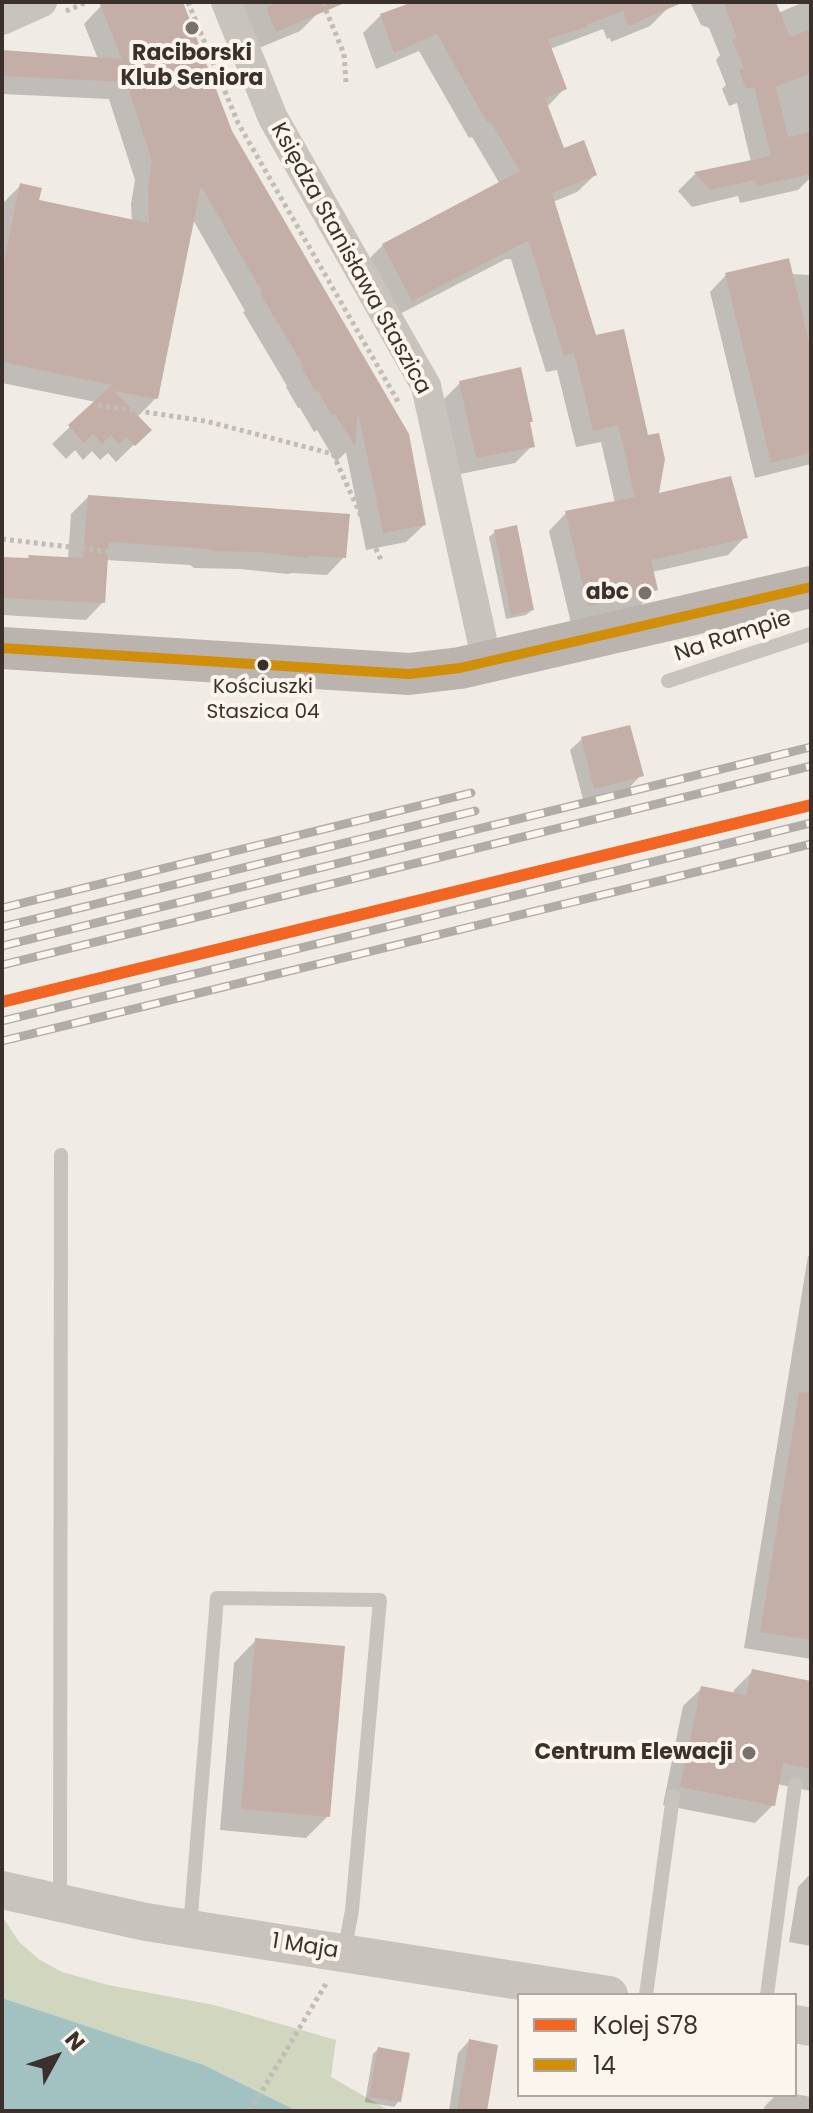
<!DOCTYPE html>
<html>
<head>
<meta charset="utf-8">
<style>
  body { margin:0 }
  #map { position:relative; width:813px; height:2113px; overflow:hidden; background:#f0ebe5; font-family:Poppins,sans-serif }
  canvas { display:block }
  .frame { position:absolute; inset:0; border:4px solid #3b302b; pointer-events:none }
  .legend { position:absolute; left:517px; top:1993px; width:280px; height:104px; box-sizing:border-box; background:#fbf5ee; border:2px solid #aea6a0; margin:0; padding:10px 14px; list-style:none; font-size:24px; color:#3b302b }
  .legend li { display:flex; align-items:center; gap:16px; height:40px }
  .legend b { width:40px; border:2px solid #aea6a0 }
  .north { position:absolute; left:16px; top:2017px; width:80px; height:80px; -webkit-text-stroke:6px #fbf5ee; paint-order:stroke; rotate:50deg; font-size:22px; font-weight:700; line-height:32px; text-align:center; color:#3b302b }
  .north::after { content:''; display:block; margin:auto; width:28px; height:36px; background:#3b302b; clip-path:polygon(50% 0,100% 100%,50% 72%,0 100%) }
</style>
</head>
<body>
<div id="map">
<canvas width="813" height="2113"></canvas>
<div class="frame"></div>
<ul class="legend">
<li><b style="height:10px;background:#f26522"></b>Kolej S78</li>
<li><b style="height:10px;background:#d18e09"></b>14</li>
</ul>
<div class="north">N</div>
</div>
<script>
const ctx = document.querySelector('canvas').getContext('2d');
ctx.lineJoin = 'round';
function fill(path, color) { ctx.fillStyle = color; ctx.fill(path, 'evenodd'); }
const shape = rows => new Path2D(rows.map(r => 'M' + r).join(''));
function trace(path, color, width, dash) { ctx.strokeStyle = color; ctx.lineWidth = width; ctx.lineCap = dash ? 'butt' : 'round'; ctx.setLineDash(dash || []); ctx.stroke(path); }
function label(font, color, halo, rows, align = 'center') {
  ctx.font = font + ' Poppins,sans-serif'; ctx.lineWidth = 8; ctx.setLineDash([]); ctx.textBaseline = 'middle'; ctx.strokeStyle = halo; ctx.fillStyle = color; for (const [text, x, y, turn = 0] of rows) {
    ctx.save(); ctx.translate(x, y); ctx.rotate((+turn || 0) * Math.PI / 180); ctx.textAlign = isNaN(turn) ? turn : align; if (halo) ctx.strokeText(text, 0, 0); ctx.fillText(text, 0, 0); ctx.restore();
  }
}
fill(shape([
  [2,1916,19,1942,40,1960,62,1972,108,1985,214,2005,336,2040,331,2077,390,2111,297,2111,204,2065,2,1998]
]), '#d1d6bf');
fill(shape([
  [2,1998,204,2065,297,2111,2,2111]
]), '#a1c2c1');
fill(shape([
  [112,2,182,2,230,132,424,525,406,542,366,550,346,452,336,462,317,430,314,432,300,408,298,408,286,387,287,386,243,312,245,311,192,218,156,398,137,417,149,430,116,462,108,453,100,460,92,451,83,460,75,450,66,459,52,444,96,402,2,383,3,203,21,185,37,202,132,222,131,204,135,180,109,99,2,94,2,52,98,59,84,24,101,6],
  [240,2,313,2,318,13,300,31,259,48],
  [416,2,670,2,668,8,650,26,611,42,610,38,607,39,603,29,550,49,564,89,547,107,563,151,595,175,577,192,553,202,594,338,657,495,745,537,728,555,652,572,656,589,639,607,571,623,549,531,566,513,615,503,601,442,576,447,557,370,546,372,511,259,506,259,394,317,365,263,383,245,500,184,472,137,469,138,419,51,376,69,363,33,381,15],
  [690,2,773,2,778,13,804,2,811,2,811,177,798,190,740,203,738,196,692,207,678,191,695,174,751,162,737,103,729,106,722,89,726,85,716,60,720,55,709,28,701,25],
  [791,274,811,275,811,464,755,478,710,292,726,275],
  [460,383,532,446,515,463,460,474,443,400],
  [88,497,344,557,327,575,292,573,288,574,240,569,194,568,190,565,106,560,103,602,86,620,2,615,2,558,27,560,29,557,68,559,71,514],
  [495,532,532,610,526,615,506,619,489,537],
  [582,739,641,775,630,787,583,799,570,750],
  [811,1254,811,1659,744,1648,808,1256],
  [256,1640,328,1816,306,1838,220,1830,234,1663],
  [753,1671,811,1683,811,1791,777,1784,773,1805,755,1823,663,1805,683,1706,702,1688,733,1694,734,1690],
  [811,1873,811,1946,789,1942,798,1887],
  [469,2041,485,2111,449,2111,458,2053],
  [378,2049,399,2101,394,2107,365,2102,373,2054],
  [795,2094,811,2097,811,2111,764,2111,764,2107,776,2095]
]), '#0003');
fill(shape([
  [99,2,183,2,232,131,409,434,426,525,383,533,358,412,355,446,335,414,332,416,318,391,316,392,302,368,304,367,260,293,262,292,201,186,158,399,114,391,152,430,135,446,126,437,119,444,111,435,102,444,93,434,84,443,68,425,112,385,2,362,2,271,20,183,42,188,39,200,149,223,148,185,152,161,126,82,2,76,2,50,122,59],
  [280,2,347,2,276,32,266,7],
  [413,2,684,2,628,26,623,11,586,25,587,27,548,39,567,89,545,98,564,148,584,140,597,175,552,193,596,335,624,329,648,435,659,433,665,459,659,493,731,476,748,538,651,560,658,590,588,606,565,511,635,497,618,425,593,431,574,353,564,356,529,242,525,242,412,301,382,244,520,171,490,121,487,122,437,34,394,53,380,14],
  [723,2,776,2,790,37,811,29,811,73,776,87,788,137,811,132,811,174,757,186,755,180,710,190,694,172,771,156,754,87,746,89,739,70,744,68,732,40,737,38],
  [789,258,811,350,811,453,771,463,725,273],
  [521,367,533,422,530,422,535,447,476,458,459,381],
  [88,495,350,514,346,558,310,556,307,558,259,552,212,551,208,549,109,542,105,603,2,598,2,557,29,558,28,555,83,558],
  [517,525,534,610,511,615,494,530],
  [630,725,644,776,594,789,581,737],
  [799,1392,811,1393,811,1640,760,1632],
  [255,1638,345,1646,330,1817,241,1809],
  [752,1669,811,1681,811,1769,783,1763,775,1806,680,1787,701,1686,746,1695],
  [469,2039,498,2045,487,2111,457,2111],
  [378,2047,410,2053,401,2102,369,2097]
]), '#c3afa7');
trace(shape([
  [188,2,238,123,400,405],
  [324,2,325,8,344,54,346,82],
  [66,11,87,2],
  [98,405,205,421,333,454,381,560],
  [2,539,120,553],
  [250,2111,327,1982]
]), '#c2bbb6', 5, [4, 4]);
trace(shape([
  [668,681,811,634],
  [60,1899,61,1155],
  [190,1927,217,1598,380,1600,352,1910,344,1953],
  [646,1995,673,1796],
  [767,1995,795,1785]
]), '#c9c3be', 14);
trace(shape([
  [226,2,273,118,426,386,487,662],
  [2,20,42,2]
]), '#c9c3be', 30);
trace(shape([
  [2,1890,146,1922,609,1995],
  [795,2024,811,2027]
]), '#c9c3be', 38);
trace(shape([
  [2,648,409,674,460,668,811,587]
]), '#bab3ae', 42);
const rail = shape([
  [2,908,471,793],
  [2,927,475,811],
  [2,946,811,747],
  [2,965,811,766],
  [2,1021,811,823],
  [2,1041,811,844]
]);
trace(rail, '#b1aca8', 9);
trace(rail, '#fbf5ee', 6, [18]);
trace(shape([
  [2,648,409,674,460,668,811,587]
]), '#d18e09', 10);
trace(shape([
  [2,1002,811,805]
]), '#f26522', 12);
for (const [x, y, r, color] of [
  [192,28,8,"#7a716c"],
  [645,593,8,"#7a716c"],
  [263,665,7,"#3b302b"],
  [749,1753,8,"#7a716c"]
]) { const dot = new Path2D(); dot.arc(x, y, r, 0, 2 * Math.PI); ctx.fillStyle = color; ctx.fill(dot); trace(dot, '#fbf5ee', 3); }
label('20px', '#3b302b', '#fbf5ee', [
  ["Kościuszki",263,688],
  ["Staszica 04",263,713]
]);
label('bold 22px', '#3b302b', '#fbf5ee', [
  ["Raciborski",192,54,"center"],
  ["Klub Seniora",192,79,"center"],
  ["abc",629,593],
  ["Centrum Elewacji",733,1753]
], 'right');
label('22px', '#3b302b', '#fbf5ee', [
  ["Księdza Stanisława Staszica",350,259,61],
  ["Na Rampie",733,637,-18],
  ["1 Maja",305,1947,9]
]);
</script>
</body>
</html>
